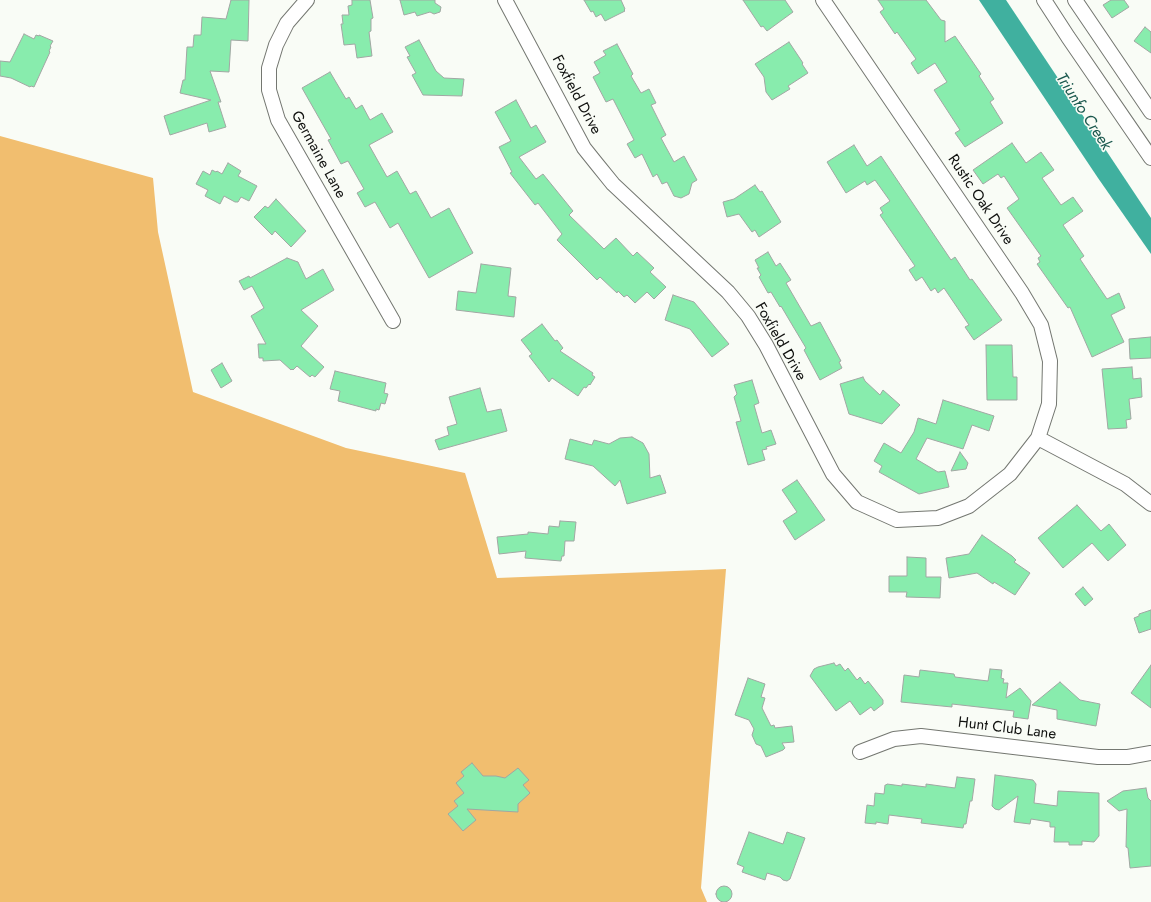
<!DOCTYPE html>
<html>
<head>
<meta charset="utf-8">
<style>
  body { margin:0 }
  canvas { display:block; background:#f9fcf6 }
</style>
</head>
<body>
<canvas width="1151" height="902"></canvas>
<script>
const ctx = document.querySelector('canvas').getContext('2d');
ctx.lineJoin = 'round';
function fill(path, color) { ctx.fillStyle = color; ctx.fill(path, 'evenodd'); }
const shape = rows => new Path2D(rows.map(r => 'M' + r).join(''));
function trace(path, color, width, dash) { ctx.strokeStyle = color; ctx.lineWidth = width; ctx.lineCap = dash ? 'butt' : 'round'; ctx.setLineDash(dash || []); ctx.stroke(path); }
function label(font, color, halo, rows, align = 'center') {
  ctx.font = font + ' Jost,sans-serif'; ctx.lineWidth = 3; ctx.setLineDash([]); ctx.textBaseline = 'middle'; ctx.strokeStyle = halo; ctx.fillStyle = color; for (const [text, x, y, turn = 0] of rows) {
    ctx.save(); ctx.translate(x, y); ctx.rotate((+turn || 0) * Math.PI / 180); ctx.textAlign = isNaN(turn) ? turn : align; if (halo) ctx.strokeText(text, 0, 0); ctx.fillText(text, 0, 0); ctx.restore();
  }
}
fill(shape([
  [0,136,153,178,158,232,193,392,346,448,465,473,497,578,726,569,701,888,707,902,0,902]
]), '#f1be6f');
fill(shape([
  [979,0,1006,0,1151,218,1151,254,1098,178]
]), '#40b09f');
const building = shape([
  [231,0,249,0,248,41,231,40,229,72,210,71,221,102,218,102,226,127,209,132,207,123,170,135,164,116,211,100,180,93,183,80,185,80,187,47,193,47,194,35,201,35,202,17,226,19,231,0],
  [352,0,370,0,373,18,371,19,371,31,369,32,372,56,357,58,355,44,344,45,341,24,343,24,342,15,349,15,348,6,352,5,352,0],
  [400,0,435,0,435,3,441,7,440,12,434,14,430,12,417,16,415,12,404,15,400,0],
  [584,0,621,0,625,9,624,10,625,11,605,21,601,14,596,17,593,11,591,12,584,0],
  [743,0,785,0,793,12,767,31,763,26,761,27,743,0],
  [878,0,926,0,941,20,945,21,945,42,955,36,981,74,979,76,994,99,990,102,1003,123,965,147,955,133,960,130,934,90,947,82,935,63,918,74,911,63,916,59,897,32,895,34,880,12,884,9,878,0],
  [1111,0,1124,0,1129,7,1112,18,1103,5,1111,0],
  [1145,27,1151,32,1151,53,1134,41,1145,27],
  [24,34,34,39,36,35,39,36,39,35,53,41,50,46,51,47,49,51,50,52,34,87,31,86,30,87,11,78,0,76,0,61,10,62,24,34],
  [419,40,436,71,444,78,464,79,462,96,423,95,412,75,416,73,407,57,410,56,405,47,419,40],
  [789,42,803,63,802,64,808,73,788,86,790,89,772,100,766,92,764,77,755,64,789,42],
  [617,44,633,74,631,76,641,93,649,89,656,103,651,105,666,135,661,138,674,162,684,156,697,180,692,183,689,194,681,198,674,196,667,182,662,184,657,174,653,177,642,154,635,158,627,144,634,140,613,99,606,102,593,77,600,73,594,62,606,55,603,51,617,44],
  [330,72,346,99,349,97,356,109,362,105,370,120,382,113,393,132,369,145,387,177,397,171,410,194,416,191,431,218,449,208,473,253,429,278,398,223,390,228,375,202,365,207,357,193,364,189,348,161,341,164,328,140,331,139,302,88,330,72],
  [516,100,531,128,536,125,546,142,519,157,536,179,543,174,573,211,569,215,604,249,616,238,633,256,637,252,654,268,650,272,666,287,654,299,647,292,635,303,627,295,624,297,618,291,617,293,600,277,597,280,557,240,562,234,538,203,535,205,510,173,512,172,499,147,511,141,495,112,516,100],
  [1012,143,1026,163,1041,152,1054,170,1042,178,1061,205,1073,197,1083,211,1063,225,1084,256,1080,259,1107,299,1119,293,1125,308,1111,315,1124,342,1092,357,1070,307,1068,308,1037,264,1040,262,1038,258,1041,256,1007,208,1019,199,1004,176,1001,178,998,174,983,184,973,170,1012,143],
  [854,145,867,166,881,156,951,260,955,257,970,280,972,279,1002,320,974,340,965,327,969,325,944,288,938,293,935,288,931,291,922,277,916,281,909,270,915,266,880,215,883,213,880,208,890,201,875,180,867,185,865,181,846,193,827,162,854,145],
  [228,163,241,171,238,176,257,186,249,201,241,197,238,202,235,202,224,196,220,204,205,196,208,190,196,184,203,171,210,175,212,170,216,172,217,171,222,174,228,163],
  [755,185,760,192,762,191,781,222,759,237,755,230,752,232,739,214,727,217,723,202,734,199,755,185],
  [276,199,306,231,291,247,275,231,272,235,254,217,265,206,268,208,276,199],
  [768,252,776,266,780,263,791,280,786,283,811,326,820,322,841,361,839,362,842,368,820,380,804,350,806,348,794,328,781,306,780,307,771,292,768,293,759,277,761,275,757,268,759,268,755,260,768,252],
  [287,258,298,262,306,279,323,269,334,290,301,310,318,326,301,346,324,367,315,377,312,375,310,377,297,366,293,370,292,369,291,370,280,360,263,361,263,358,259,358,258,344,266,344,251,316,264,308,252,286,244,290,239,281,249,276,250,278,287,258],
  [481,264,511,268,508,296,516,297,514,317,456,310,458,291,476,293,481,264],
  [673,295,694,302,729,344,712,357,690,329,665,320,673,295],
  [542,324,555,341,557,340,563,348,560,351,593,373,592,375,595,377,590,385,589,384,586,388,584,387,578,396,552,378,549,382,529,356,532,354,521,340,542,324],
  [1151,337,1151,358,1130,359,1129,339,1151,337],
  [986,345,1012,345,1013,377,1017,377,1017,400,987,400,986,345],
  [222,363,232,381,221,388,211,370,222,363],
  [1132,367,1133,379,1141,378,1142,397,1129,399,1131,419,1126,420,1127,428,1108,429,1102,369,1132,367],
  [335,371,386,383,384,393,388,394,385,404,381,403,379,410,376,409,376,411,338,401,340,391,330,389,335,371],
  [863,377,865,381,880,395,883,390,900,405,882,424,849,414,840,384,863,377],
  [752,380,759,403,754,405,762,433,771,430,776,444,766,447,767,449,762,450,765,460,748,465,736,422,741,421,734,397,737,394,734,385,752,380],
  [480,388,487,412,501,409,507,431,439,450,435,440,449,435,447,427,457,424,449,397,480,388],
  [943,400,994,416,989,431,972,425,963,449,927,438,916,459,938,472,945,471,949,487,919,494,879,472,882,466,874,461,884,443,901,453,914,432,918,418,936,424,943,400],
  [632,437,643,443,649,454,650,478,660,475,666,493,627,504,620,480,615,486,593,466,565,459,570,439,592,445,594,440,609,444,620,438,632,437],
  [960,452,968,463,966,469,951,471,960,452],
  [797,480,825,520,795,540,783,521,797,512,782,490,797,480],
  [1077,505,1101,531,1109,524,1126,545,1108,561,1092,543,1063,568,1038,538,1077,505],
  [560,521,576,522,574,541,565,541,564,556,562,556,561,561,525,558,526,551,499,554,497,537,528,534,528,532,548,534,549,526,559,527,560,521],
  [982,535,1012,556,1016,560,1014,562,1030,573,1015,595,994,582,993,584,977,573,949,578,946,558,969,554,982,535],
  [907,557,926,558,926,577,941,577,940,598,906,597,907,592,889,592,889,576,907,576,907,557],
  [1083,587,1093,599,1085,606,1075,594,1083,587],
  [1151,610,1151,629,1139,633,1134,618,1139,616,1139,614,1151,610],
  [834,663,836,666,840,664,845,671,848,668,857,680,860,677,865,684,868,681,883,700,883,704,874,711,871,707,860,715,850,701,836,711,810,676,814,669,818,667,834,663],
  [1151,665,1151,708,1131,693,1151,665],
  [990,669,1002,670,1001,678,1004,679,1003,683,1008,683,1006,698,1020,688,1031,701,1028,719,1013,717,1014,711,952,704,952,707,901,702,904,675,919,677,920,670,954,674,955,677,988,681,990,669],
  [748,678,765,684,761,697,765,698,762,708,771,726,774,725,775,728,792,726,794,742,782,743,785,748,783,750,766,757,761,746,756,744,752,735,754,729,749,720,735,715,748,678],
  [1060,682,1080,700,1100,704,1096,726,1057,719,1057,710,1032,705,1060,682],
  [472,763,483,776,496,776,505,778,518,768,529,780,523,785,530,793,518,804,518,812,467,809,476,820,463,831,448,814,458,806,454,801,464,793,456,783,464,776,461,772,472,763],
  [995,775,1033,780,1036,784,1034,803,1057,806,1058,791,1099,793,1099,836,1094,842,1082,841,1082,845,1069,845,1069,842,1054,842,1055,827,1050,827,1050,822,1031,819,1030,824,1014,822,1018,796,999,810,995,809,992,806,995,775],
  [957,777,975,779,972,801,970,801,966,824,964,824,963,828,921,823,922,819,889,815,888,824,876,822,876,824,865,823,867,805,874,806,875,793,884,794,885,785,886,785,887,784,902,786,902,784,926,787,926,784,955,788,957,777],
  [1146,788,1148,798,1151,801,1151,866,1130,868,1128,848,1126,847,1127,809,1119,811,1107,801,1123,791,1146,788],
  [749,832,783,844,787,832,805,838,790,879,787,881,783,880,780,877,767,873,765,880,742,872,744,867,737,864,749,832],
  '716 894a8 8 0 1 1 16 0a8 8 0 1 1-16 0Z'
]);
fill(building, '#88ecad');
trace(building, '#a1a7a3', 1);
const minor = shape([
  [307,0,287,23,276,45,269,68,269,90,278,120,393,321],
  [505,0,584,148,596,163,613,184,728,292,748,316,766,345,833,474,857,502,897,520,938,518,969,506,1010,474,1038,438,1049,404,1050,361,1041,325,1022,293,823,0],
  [1044,0,1068,37,1151,158],
  [1075,0,1151,112],
  [1038,438,1125,484,1151,504],
  [860,752,894,739,921,736,1098,757,1128,757,1151,753]
]);
trace(minor, '#747771', 16);
trace(minor, '#fff', 14);
label('15px', '#10110f', '#f9fcf6', [
  ["Foxfield Drive",576,95,62],
  ["Germaine Lane",318,155,61],
  ["Rustic Oak Drive",980,200,56],
  ["Foxfield Drive",780,342,60],
  ["Hunt Club Lane",1007,729,7]
]);
label('italic 16px', '#1b584e', '#f9fcf6', [
  ["Triunfo Creek",1083,112,57]
]);
</script>
</body>
</html>
